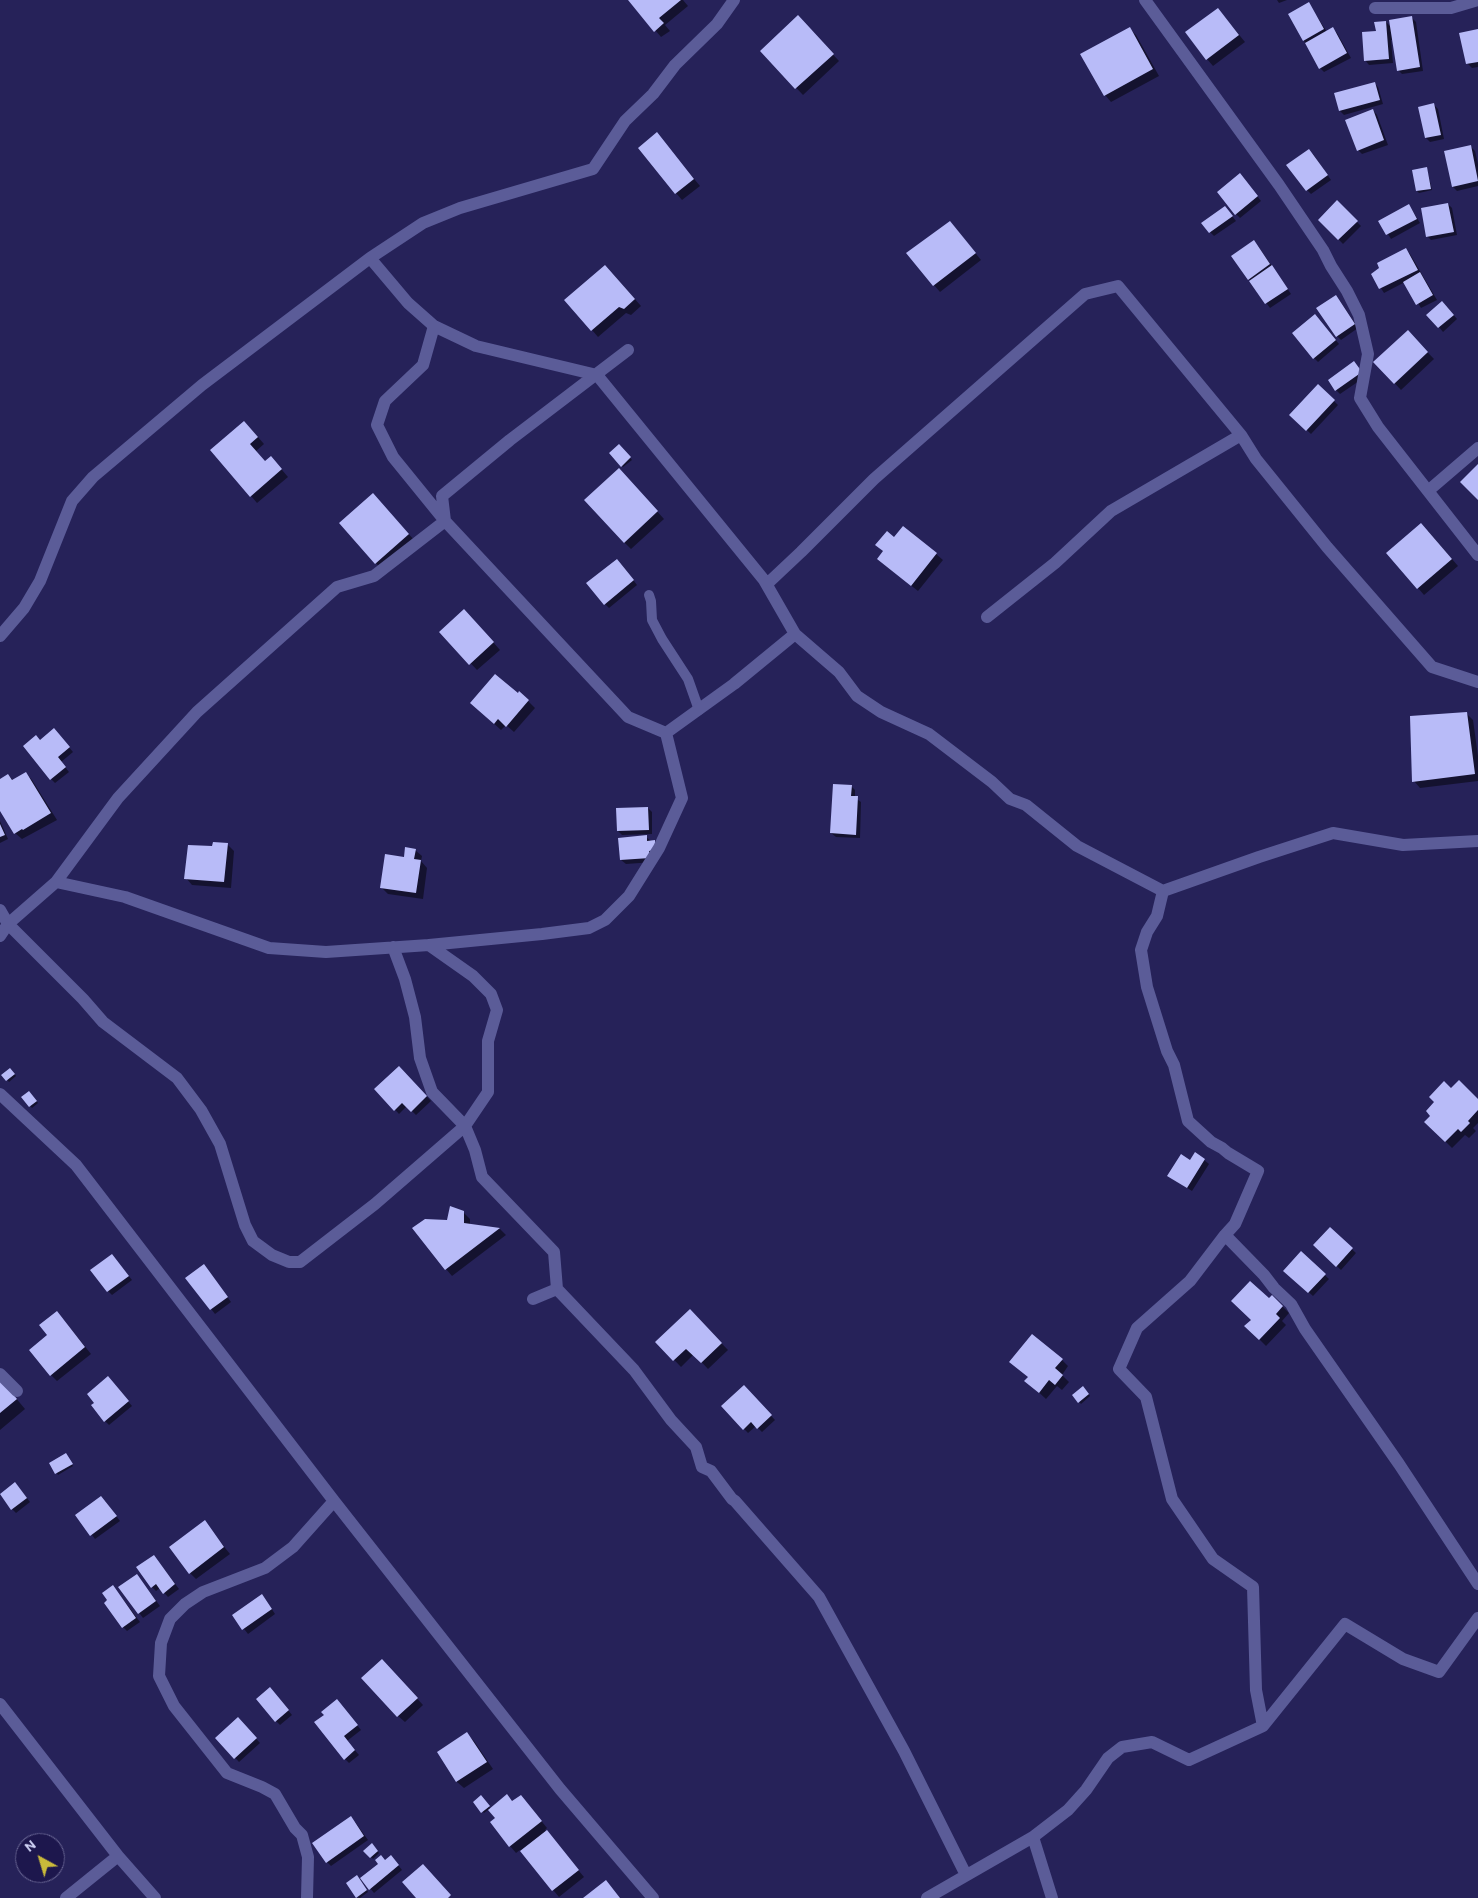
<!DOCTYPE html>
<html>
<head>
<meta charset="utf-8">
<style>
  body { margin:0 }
  #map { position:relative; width:1478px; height:1898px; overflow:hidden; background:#262259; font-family:Overpass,sans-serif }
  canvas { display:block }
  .north { position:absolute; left:15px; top:1833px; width:50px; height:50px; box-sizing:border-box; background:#1d174d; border:1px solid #676492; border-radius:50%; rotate:321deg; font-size:14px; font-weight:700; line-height:20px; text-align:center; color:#d5d8fa }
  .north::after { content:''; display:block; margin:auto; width:18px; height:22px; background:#caba3a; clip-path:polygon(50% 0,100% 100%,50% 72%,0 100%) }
</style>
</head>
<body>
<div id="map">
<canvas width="1478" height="1898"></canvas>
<div class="north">N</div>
</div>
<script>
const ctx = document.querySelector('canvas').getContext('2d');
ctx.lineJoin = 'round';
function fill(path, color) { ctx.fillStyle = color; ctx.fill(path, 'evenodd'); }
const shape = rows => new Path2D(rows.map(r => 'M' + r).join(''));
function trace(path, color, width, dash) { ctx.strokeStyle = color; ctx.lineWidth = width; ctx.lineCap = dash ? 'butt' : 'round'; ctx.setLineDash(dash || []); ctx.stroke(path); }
fill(shape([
  [630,0,683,0,688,6,665,25,670,31,661,37],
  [1277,0,1287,0,1279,3],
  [1309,4,1327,32,1333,29,1337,33,1351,58,1324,72,1320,68,1289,15],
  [1218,9,1245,42,1213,66,1207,59],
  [1412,18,1416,22,1423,71,1402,74,1398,70,1393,40,1391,40,1393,63,1369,65,1365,60,1377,32,1386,22,1391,27],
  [804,24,839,61,803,95,761,51],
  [1129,28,1136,35,1159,76,1111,102,1105,95],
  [1478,30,1478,67,1472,68,1468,64,1461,34],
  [1374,83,1378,87,1383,104,1344,115,1340,111,1335,94],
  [1434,105,1438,109,1444,139,1430,142,1426,138],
  [1373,110,1377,115,1388,145,1362,154,1358,150],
  [657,134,700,186,682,200,676,193],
  [1471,147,1475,151,1478,164,1478,186,1457,191,1453,187],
  [1313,154,1331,180,1311,194,1307,190],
  [1427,169,1432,190,1419,193,1417,191],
  [1244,179,1261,201,1240,218,1236,214],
  [1337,202,1361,226,1343,244,1320,220],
  [1448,204,1452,208,1457,235,1431,240,1427,236],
  [1409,205,1420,223,1391,239,1380,221],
  [1229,212,1236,221,1214,236,1210,232],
  [956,229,981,260,940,292,934,285],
  [1258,246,1291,294,1270,308,1249,279],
  [1406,250,1410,254,1437,300,1421,308,1405,282,1384,293,1372,274],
  [612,273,641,306,631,315,626,313,598,337,592,330],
  [1340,301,1358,328,1341,340,1337,336],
  [1447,307,1457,319,1443,332,1439,327],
  [1319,320,1339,344,1318,362,1314,358],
  [1408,332,1434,359,1401,390,1375,362],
  [1354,362,1365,377,1340,394,1336,390],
  [1318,386,1338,405,1311,434,1291,415],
  [251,429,264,444,256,451,265,462,277,464,288,477,257,503,212,450],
  [619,445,632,460,623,467,610,453],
  [626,477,664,519,631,549,624,542],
  [379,501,415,541,382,570,376,563],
  [1428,531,1458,566,1424,595,1388,553],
  [894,539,936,554,943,560,918,591,885,565,884,552,877,545],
  [621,564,637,585,609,608,605,604],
  [471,617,500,650,477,670,441,632],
  [520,693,535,708,514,732,506,725,501,730,478,709],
  [1467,714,1473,720,1478,756,1478,781,1420,788,1414,781],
  [58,734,73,752,61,762,69,772,55,783,51,779,40,741],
  [26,773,32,780,57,820,22,839,15,833,0,808,0,780,8,775,14,781],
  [851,786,855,790,855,798,861,802,860,838,836,837,831,833],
  [648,808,652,812,652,834,622,835,618,831],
  [0,821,8,839,0,843],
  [646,837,651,841,654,862,626,864,621,860],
  [228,845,234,851,231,888,192,885,186,878,213,848],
  [415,850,422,856,421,861,427,868,423,899,388,894,381,887,405,859],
  [399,1067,431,1101,416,1115,407,1106,399,1114,376,1089],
  [10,1069,16,1076,9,1082,3,1075],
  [1451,1090,1478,1101,1478,1123,1473,1128,1476,1131,1469,1138,1465,1135,1452,1148,1426,1122],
  [29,1092,38,1103,32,1108,23,1097],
  [1204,1160,1209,1164,1192,1191,1169,1176,1190,1162],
  [463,1212,470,1219,470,1225,500,1229,506,1235,452,1276,446,1269,448,1221],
  [1330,1229,1356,1253,1341,1270,1315,1245],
  [1301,1253,1329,1279,1313,1296,1285,1271],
  [116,1260,132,1280,112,1295,108,1291],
  [208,1270,231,1302,215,1314,187,1278],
  [1272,1296,1289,1313,1282,1321,1286,1325,1266,1346,1246,1326],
  [690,1311,728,1350,708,1369,694,1354,681,1367,657,1342],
  [63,1319,91,1354,57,1381,51,1375,49,1335],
  [1062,1360,1068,1366,1062,1375,1069,1382,1062,1390,1057,1386,1046,1399,1033,1387],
  [0,1379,25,1409,0,1430],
  [112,1382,132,1406,109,1425,105,1421],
  [744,1387,775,1420,762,1432,756,1426,748,1433,723,1407],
  [1083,1387,1090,1396,1081,1404,1073,1395],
  [67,1456,73,1466,58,1475,50,1463],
  [19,1488,30,1502,16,1513,12,1509],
  [105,1501,120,1521,95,1539,77,1515],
  [204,1522,230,1554,196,1579,190,1573],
  [158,1561,179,1589,168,1597,160,1588,156,1591,152,1587],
  [137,1575,160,1606,143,1618,120,1587],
  [113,1586,140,1622,127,1631,123,1627,109,1600],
  [266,1600,275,1614,248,1634,234,1616],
  [388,1667,423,1705,405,1722,398,1716],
  [274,1693,292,1715,280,1725,276,1721],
  [341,1705,361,1730,347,1741,359,1755,349,1763,345,1759,325,1715],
  [242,1723,260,1743,239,1762,217,1738],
  [467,1734,474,1741,493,1769,464,1788,457,1782,439,1753],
  [481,1797,491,1809,527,1803,547,1828,545,1830,584,1877,559,1897,520,1850,516,1853,510,1846,497,1819,489,1809,484,1813,475,1802],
  [355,1822,368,1840,331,1866,327,1862],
  [372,1845,379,1853,373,1859,365,1851],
  [395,1861,402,1870,374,1893,362,1878],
  [359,1879,368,1892,360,1898,357,1897,348,1884]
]), '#0007');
fill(shape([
  [628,0,681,0,659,18,664,23,654,32],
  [1309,2,1324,29,1303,41,1288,14],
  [1218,8,1239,35,1206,60,1185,32],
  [798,15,834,54,795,89,760,51],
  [1412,16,1420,67,1397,71,1389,20],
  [1386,21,1389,59,1364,61,1362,32,1376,31,1374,22],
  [1130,27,1153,69,1104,96,1080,54],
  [1333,27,1347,53,1319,69,1305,43],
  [1478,29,1478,62,1466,64,1459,33],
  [1375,82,1380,100,1339,111,1334,93],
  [1434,103,1441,135,1425,138,1418,107],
  [1373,109,1384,140,1357,151,1345,120],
  [657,132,694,179,675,194,638,148],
  [1471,145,1478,181,1452,187,1444,151],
  [1309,149,1328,175,1306,191,1286,165],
  [1427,167,1431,189,1416,191,1412,170],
  [1240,173,1258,196,1235,215,1217,192],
  [1337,200,1358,221,1338,240,1318,220],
  [1448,203,1454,232,1426,237,1421,208],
  [1409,204,1417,219,1386,235,1378,221],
  [1225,206,1233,216,1209,233,1201,223],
  [950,221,976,253,933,286,906,253],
  [1254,240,1270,264,1248,280,1231,256],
  [1406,248,1418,270,1379,289,1371,274,1379,268,1377,263],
  [605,265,635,299,624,309,619,307,591,331,564,300],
  [1272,265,1288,289,1265,304,1249,281],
  [1420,272,1433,295,1416,305,1403,282],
  [1336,295,1355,324,1336,337,1316,308],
  [1442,301,1454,315,1438,328,1426,315],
  [1315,314,1336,340,1313,359,1292,333],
  [1408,330,1428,352,1394,384,1373,362],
  [1354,361,1362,372,1335,391,1328,380],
  [1318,384,1335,400,1306,431,1289,415],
  [244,421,258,437,250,444,265,461,271,456,282,469,250,497,210,450],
  [619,444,631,457,621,467,609,453],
  [1478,464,1478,500,1460,482],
  [619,468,658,511,624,543,584,500],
  [373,493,409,534,375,564,339,523],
  [1421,523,1452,559,1417,589,1386,553],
  [903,526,937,553,911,586,877,559,883,551,875,545,887,531,894,537],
  [617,559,634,580,604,605,586,583],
  [464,609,494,642,469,665,439,632],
  [495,674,518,693,519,691,529,700,506,727,498,719,494,724,470,703],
  [1467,712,1475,774,1412,782,1410,716],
  [54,728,70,747,58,757,66,767,50,780,23,746,36,735,40,740],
  [26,772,51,813,23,830,22,829,14,834,0,811,0,779,8,774,12,780],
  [833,784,852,785,851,796,858,796,856,835,830,833],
  [648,807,649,830,617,831,616,808],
  [0,824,5,835,0,837],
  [647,835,647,841,655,840,655,850,649,851,650,858,620,860,618,838],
  [213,842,228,843,224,882,184,879,188,845,212,846],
  [405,847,416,849,414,859,421,860,416,893,380,888,385,854,404,857],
  [399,1066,427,1096,411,1112,402,1103,394,1111,374,1089],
  [10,1068,15,1074,6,1081,1,1075],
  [1459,1080,1478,1099,1478,1110,1468,1121,1470,1123,1461,1132,1458,1129,1445,1142,1424,1122,1430,1116,1426,1111,1434,1102,1429,1097,1444,1081,1451,1088],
  [29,1091,37,1101,29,1107,21,1097],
  [1195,1152,1205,1159,1187,1188,1167,1176,1181,1154,1190,1160],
  [450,1206,464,1211,464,1223,500,1228,445,1270,412,1228,425,1219,447,1220],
  [1330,1227,1353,1248,1336,1267,1313,1245],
  [1301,1251,1326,1274,1308,1293,1283,1271],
  [112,1254,129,1276,107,1292,90,1270],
  [204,1264,228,1297,210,1310,185,1278],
  [1250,1281,1269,1298,1272,1295,1283,1306,1276,1314,1280,1318,1259,1340,1244,1326,1251,1320,1231,1301],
  [690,1309,722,1343,701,1363,686,1349,673,1361,655,1342],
  [57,1311,85,1347,50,1376,29,1350,47,1335,39,1325],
  [1032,1334,1063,1359,1055,1368,1063,1375,1055,1385,1049,1380,1039,1393,1024,1381,1028,1377,1009,1362],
  [108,1376,129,1401,104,1422,91,1405,94,1403,87,1394],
  [0,1379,17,1399,0,1413],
  [744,1385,772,1415,757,1429,751,1422,743,1430,721,1406],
  [1083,1386,1089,1394,1078,1403,1072,1395],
  [66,1453,73,1464,55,1474,49,1463],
  [15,1482,27,1498,11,1510,0,1494],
  [101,1496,117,1516,90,1536,75,1515],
  [205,1520,224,1547,189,1574,169,1547],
  [154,1555,175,1584,163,1594,156,1584,151,1588,136,1567],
  [137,1574,156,1601,138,1614,118,1587],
  [113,1585,136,1618,122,1628,104,1603,107,1600,102,1593],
  [262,1594,272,1609,242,1630,232,1615],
  [382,1659,418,1698,397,1717,361,1678],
  [270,1687,289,1710,275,1722,256,1699],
  [337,1699,358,1725,344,1736,355,1750,344,1760,314,1722,324,1715,321,1712],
  [238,1717,257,1738,234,1759,215,1738],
  [467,1732,487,1762,456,1782,437,1752],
  [507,1794,512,1801,521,1795,542,1821,509,1847,490,1822,495,1818,488,1810],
  [481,1795,490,1806,481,1813,473,1802],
  [351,1816,364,1836,326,1863,312,1843],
  [547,1830,579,1870,552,1891,520,1851],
  [372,1843,378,1851,370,1858,363,1851],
  [381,1855,385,1860,391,1855,399,1865,369,1890,360,1878,378,1864,375,1860],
  [423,1864,451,1895,448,1898,416,1898,402,1882],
  [357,1875,367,1890,356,1898,346,1883],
  [606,1880,620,1898,583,1898]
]), '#b8bbf8');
trace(shape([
  [649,595,651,601,652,620,662,639,688,679,699,710]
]), '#5b5c98', 10);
trace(shape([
  [1145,0,1279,185,1323,250,1331,266,1347,291,1359,315,1368,354,1360,398,1378,427,1478,555],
  [1375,8,1451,8,1478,0],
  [370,258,408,303,434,326,476,346,597,375,764,580,795,634,839,672,857,696,881,712,929,734,992,782,1010,799,1026,805,1077,846,1163,891],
  [434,326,423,365,385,401,377,425,393,457,445,521,628,717,666,733],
  [1428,491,1478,448],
  [767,584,801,552,874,479,1085,294,1118,286,1241,435,1256,459,1327,547,1432,667,1478,682],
  [987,617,1055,563,1111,511,1241,435],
  [0,636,24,608,40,581,72,501,93,477,202,385,370,258,423,223,460,208,593,169,625,121,653,94,675,65,717,24,734,0],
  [1478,841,1403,845,1333,833,1259,857,1163,891,1157,916,1147,932,1141,950,1147,987,1167,1051,1174,1065,1188,1121,1211,1142,1222,1148,1228,1153,1258,1171,1235,1224,1225,1235,1264,1275,1274,1288,1291,1304,1305,1329,1399,1464,1478,1584],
  [56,882,125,897,269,948,326,952,429,945,542,934,589,928,605,920,629,896,659,848,682,798,666,733,734,684,795,634],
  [0,910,8,924,83,999,103,1022,177,1078,201,1110,220,1144,245,1225,253,1241,272,1255,289,1262,300,1262,375,1204,465,1126,488,1092,488,1041,497,1010,491,994,473,976,429,945],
  [0,936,8,924,56,882,118,798,197,712,337,587,374,576,445,521,442,496,510,440,628,350],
  [393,947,405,979,415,1017,420,1058,432,1092,465,1126,475,1150,482,1177,554,1252,557,1289,634,1370,671,1420,696,1447,702,1467,711,1471,732,1499,735,1501,819,1597,904,1751,966,1875],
  [0,1094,76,1165,334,1501,560,1789,653,1898],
  [1225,1235,1190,1281,1137,1328,1119,1369,1146,1397,1172,1499,1213,1559,1253,1587,1256,1690,1263,1726],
  [533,1299,557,1289],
  [0,1374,17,1391],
  [0,1704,118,1856,66,1898],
  [1033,1837,1052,1898],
  [118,1856,155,1898],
  [307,1898,308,1857,302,1835,295,1828,275,1794,262,1787,227,1773,174,1706,159,1676,161,1643,170,1619,185,1604,203,1592,265,1568,293,1547,334,1501],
  [927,1898,1033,1837,1068,1810,1086,1790,1108,1758,1122,1747,1152,1742,1189,1760,1263,1726,1345,1624,1403,1659,1439,1672,1478,1618]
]), '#5b5c98', 12);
</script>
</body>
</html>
